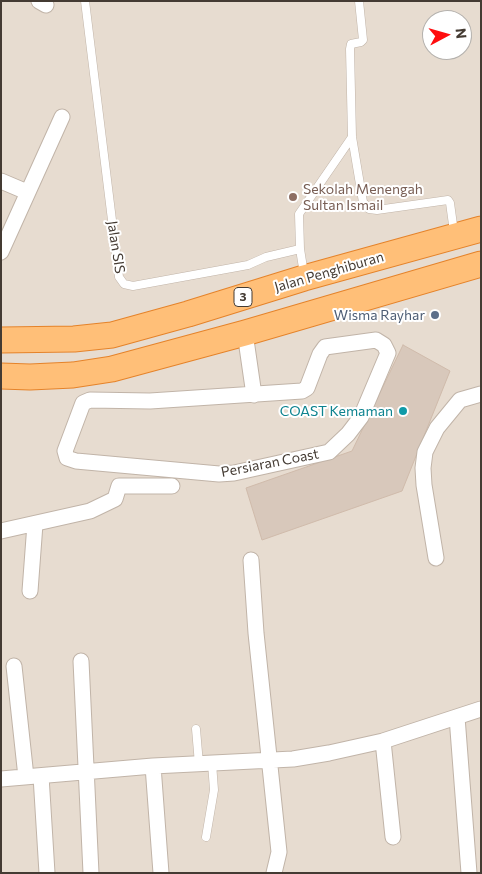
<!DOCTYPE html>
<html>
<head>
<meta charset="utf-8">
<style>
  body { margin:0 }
  #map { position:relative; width:482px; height:874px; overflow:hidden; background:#f2ebe3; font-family:Commissioner,sans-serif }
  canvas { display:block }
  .frame { position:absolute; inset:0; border:2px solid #443b33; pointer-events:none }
  .north { position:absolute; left:422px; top:10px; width:50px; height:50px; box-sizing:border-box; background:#fff; border:1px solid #b4b1ad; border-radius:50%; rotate:84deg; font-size:14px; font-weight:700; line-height:20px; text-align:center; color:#443b33 }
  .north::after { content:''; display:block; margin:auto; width:18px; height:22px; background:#ff0d0f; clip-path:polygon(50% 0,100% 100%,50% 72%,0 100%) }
</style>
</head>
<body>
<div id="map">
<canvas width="482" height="874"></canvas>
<div class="frame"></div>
<div class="north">N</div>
</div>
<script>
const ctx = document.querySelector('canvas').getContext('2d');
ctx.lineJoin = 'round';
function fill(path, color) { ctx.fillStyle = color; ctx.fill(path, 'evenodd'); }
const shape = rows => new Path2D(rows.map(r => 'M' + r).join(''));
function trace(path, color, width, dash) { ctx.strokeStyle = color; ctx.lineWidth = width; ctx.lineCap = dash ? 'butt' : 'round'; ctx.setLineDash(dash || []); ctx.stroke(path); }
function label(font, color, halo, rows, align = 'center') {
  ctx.font = font + ' Commissioner,sans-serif'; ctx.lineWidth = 4; ctx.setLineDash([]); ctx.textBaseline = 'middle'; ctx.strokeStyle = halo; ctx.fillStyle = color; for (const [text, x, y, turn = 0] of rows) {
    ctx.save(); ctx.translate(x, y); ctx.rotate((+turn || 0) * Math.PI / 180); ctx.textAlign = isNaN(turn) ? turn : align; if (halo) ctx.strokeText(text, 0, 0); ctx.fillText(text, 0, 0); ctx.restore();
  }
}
fill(shape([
  [1,1,481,1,481,873,1,873],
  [432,20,462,20,462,50,432,50]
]), '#e7dcd0');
const building = shape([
  [403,345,450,371,402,491,262,540,246,488,352,451,403,345]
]);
fill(building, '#d8c8bb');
trace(building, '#d0bbab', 1);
const service = shape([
  [85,1,119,277,124,284,133,286,248,265,266,257,300,249,304,274],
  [359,1,363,40,361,42,351,44,350,49,352,137,363,202,369,209,377,210,448,200,450,203,454,232],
  [300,249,299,214,352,137],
  [196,729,199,764],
  [206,837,214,790,212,763]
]);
const minor = shape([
  [39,1,46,5],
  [1,181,27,192],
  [1,252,62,117],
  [245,333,254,395],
  [376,340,384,345,388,353,361,417,348,434,329,452,234,473,219,474,76,461,67,458,65,451,83,403,90,400,150,401,302,391,307,388,320,354,325,347,376,340],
  [1,531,90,511,115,499,119,486,172,486],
  [436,558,424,485,423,468,425,452,437,428,460,400,481,394],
  [251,560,256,633,279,852,274,873],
  [30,591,35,524],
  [81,661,91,873],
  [14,666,26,777],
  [457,717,469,873],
  [383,741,393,837],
  [153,766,161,873],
  [41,776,47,873],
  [1,779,153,766,293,759,329,753,383,741,481,709]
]);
const trunk = shape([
  [1,340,74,339,112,335,188,314,304,278,481,229],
  [1,376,30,377,73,375,112,369,245,333,481,264]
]);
trace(service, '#c1b4a8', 9);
trace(minor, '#c1b4a8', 17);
trace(trunk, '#e5832a', 27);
trace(service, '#fff', 8);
trace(minor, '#fff', 15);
trace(trunk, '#ffbf78', 25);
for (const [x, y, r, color] of [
  [293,197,5,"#8d6e63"],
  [435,315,5,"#5c6f8a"],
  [403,411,5,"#0f9aa8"]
]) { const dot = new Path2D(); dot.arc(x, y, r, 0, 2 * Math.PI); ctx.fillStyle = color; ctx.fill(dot); trace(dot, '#fff', 2); }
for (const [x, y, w] of [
  [243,297,18]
]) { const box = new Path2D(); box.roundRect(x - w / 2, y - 9.5, w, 19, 4); ctx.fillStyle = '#fff'; ctx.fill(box); trace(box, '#443b33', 1); }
label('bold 12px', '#443b33', null, [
  ["3",243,297]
]);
label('14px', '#785e54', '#fff', [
  ["Sekolah Menengah",303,189],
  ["Sultan Ismail",303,205]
], 'left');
label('14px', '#443b33', '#fff', [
  ["Jalan SIS",116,247,81],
  ["Jalan Penghiburan",329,272,-16],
  ["Persiaran Coast",270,463,-11]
]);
label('14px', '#4e5e75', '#fff', [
  ["Wisma Rayhar",425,315]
], 'right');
label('14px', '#0d838f', '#fff', [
  ["COAST Kemaman",393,411]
], 'right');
</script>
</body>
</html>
